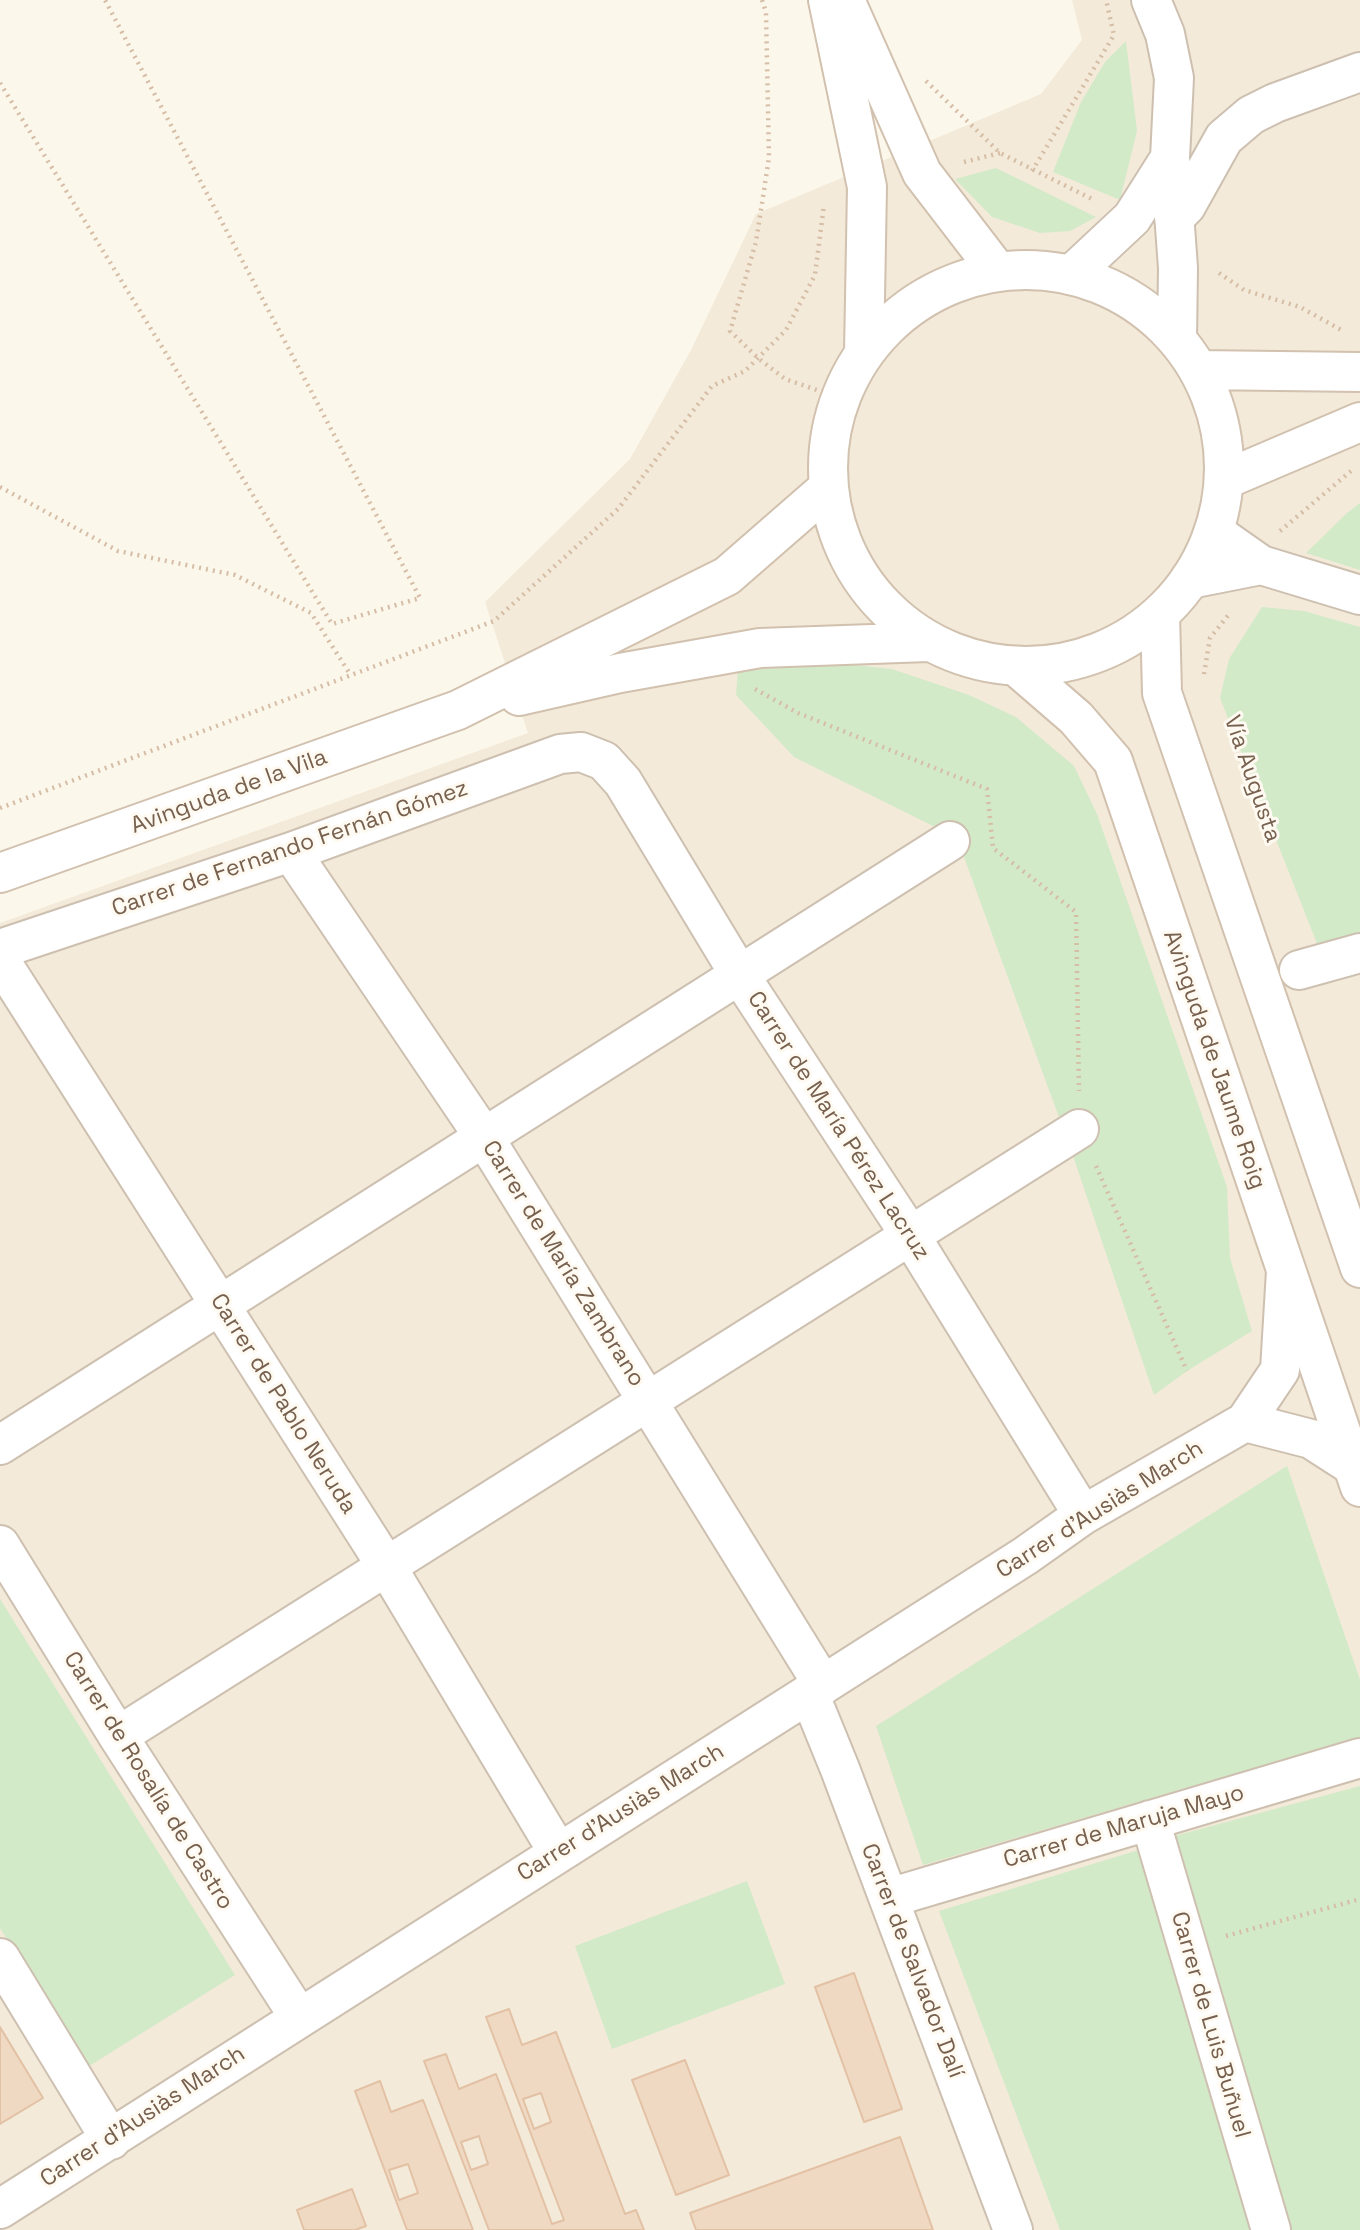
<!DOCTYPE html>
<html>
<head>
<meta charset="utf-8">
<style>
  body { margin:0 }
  canvas { display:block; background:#fcf7eb }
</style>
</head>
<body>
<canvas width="1360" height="2230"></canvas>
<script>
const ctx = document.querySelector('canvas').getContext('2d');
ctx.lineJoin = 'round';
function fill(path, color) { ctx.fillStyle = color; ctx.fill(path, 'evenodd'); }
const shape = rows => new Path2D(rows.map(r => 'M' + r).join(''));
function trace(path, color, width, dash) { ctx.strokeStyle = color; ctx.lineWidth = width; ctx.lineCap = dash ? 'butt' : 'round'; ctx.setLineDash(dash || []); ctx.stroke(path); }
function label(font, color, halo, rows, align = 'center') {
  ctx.font = font + ' "Space Grotesk",sans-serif'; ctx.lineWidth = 6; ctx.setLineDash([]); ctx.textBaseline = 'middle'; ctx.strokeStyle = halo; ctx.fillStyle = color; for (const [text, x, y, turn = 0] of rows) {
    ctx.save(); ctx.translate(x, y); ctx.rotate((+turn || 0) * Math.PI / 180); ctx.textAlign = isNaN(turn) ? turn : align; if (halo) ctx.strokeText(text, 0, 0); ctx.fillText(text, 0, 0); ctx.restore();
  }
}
fill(shape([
  [1072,0,1360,0,1360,2230,0,2230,0,923,528,733,485,602,630,459,691,350,756,214,1041,94,1082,40]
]), '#f3ead9');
fill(shape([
  [1126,41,1137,131,1120,200,1053,172,1081,102,1105,62],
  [996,168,1096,217,1070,231,1040,233,992,217,955,179],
  [1360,503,1360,570,1306,553,1347,513],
  [1262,607,1304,611,1360,627,1360,934,1318,946,1220,698,1229,659],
  [808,660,892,669,969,695,1016,717,1074,766,1097,814,1227,1187,1230,1258,1252,1331,1187,1371,1154,1395,1072,1153,957,838,794,757,736,695,738,670],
  [1287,1466,1360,1680,1360,1737,923,1865,876,1726],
  [0,1599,235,1975,86,2068,0,1928],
  [1360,1786,1360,2230,1285,2230,1167,1838],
  [1145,1848,1256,2230,1060,2230,939,1911],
  [747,1881,785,1984,612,2049,575,1946]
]), '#d3eac9');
const building = shape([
  [854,1973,902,2109,864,2122,815,1987,854,1973],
  [509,2009,522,2045,556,2032,625,2214,636,2210,644,2230,489,2230,424,2061,446,2054,459,2089,496,2074,552,2224,564,2220,486,2017,509,2009],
  [541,2093,551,2122,534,2129,523,2099,541,2093],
  [479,2136,488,2164,471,2170,461,2142,479,2136],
  [0,2027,43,2098,0,2124,0,2027],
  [685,2060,729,2175,676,2195,632,2080,685,2060],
  [380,2081,391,2112,423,2100,473,2230,407,2230,355,2091,380,2081],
  [408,2164,418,2193,399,2200,389,2170,408,2164],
  [900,2137,933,2230,696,2230,690,2213,900,2137],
  [352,2189,366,2226,355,2230,304,2230,297,2210,352,2189]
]);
fill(building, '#f0d9c3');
trace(building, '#e2c1a4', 2);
const street = shape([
  [1151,0,1165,34,1174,78,1170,158,1178,268,1177,339],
  [1174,218,1186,206,1224,138,1251,115,1275,103,1360,72],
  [1071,275,1132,218,1170,158],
  [1214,532,1261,565,1360,595],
  [1190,579,1261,565],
  [291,852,484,1137,823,1685],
  [0,949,291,852,560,754,581,752,604,761,623,782,739,974,910,1235,1083,1515],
  [0,960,387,1567,558,1852],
  [1299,970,1360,953],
  [1286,1271,1280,1370,1245,1422,1311,1439,1353,1466],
  [0,1445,950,841],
  [0,1545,118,1736,299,2017],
  [809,1693,840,1769,1013,2230],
  [118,1736,1079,1129],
  [1150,1820,1271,2230],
  [889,1898,1360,1758],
  [0,1958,111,2140],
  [0,2209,1025,1556,1083,1515,1245,1422]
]);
const secondary = shape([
  [828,0,867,187,864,353],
  [845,0,922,173,998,272],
  '828 468a198 198 0 1 1 396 0a198 198 0 1 1-396 0Z',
  [1198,370,1360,372],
  [1224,480,1360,422],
  [1160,614,1162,693,1360,1268],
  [1017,667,1076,718,1113,761,1360,1487],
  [519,696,620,673,760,648,928,642],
  [0,873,458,710,727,576,828,488]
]);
trace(street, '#cec0b0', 42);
trace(secondary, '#d1c1ae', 42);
trace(shape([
  [762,0,766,12,769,158,756,242,730,331,758,358,785,379,840,398],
  [926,81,1000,153,1094,200],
  [0,83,332,624,420,598,105,0],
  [964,162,1000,153],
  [1032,171,1114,35,1106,0],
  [1219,273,1244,290,1300,307,1343,331],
  [0,487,118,551,235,575,311,613,350,674],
  [1280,531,1351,471],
  [1204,674,1210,638,1230,613],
  [755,689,798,713,987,789,993,848,1076,912,1079,1091],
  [0,808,494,621,618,509,712,386,745,371,786,330,815,275,824,205],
  [1096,1166,1187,1371],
  [1226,1936,1360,1899]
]), '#d6bda6', 4.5, [2, 5]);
trace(street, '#fff', 38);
trace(secondary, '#fff', 38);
label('23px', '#77604e', '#fefaf1', [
  ["Vía Augusta",1252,779,71],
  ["Avinguda de la Vila",229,792,-20],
  ["Carrer de Fernando Fernán Gómez",290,849,-19],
  ["Avinguda de Jaume Roig",1214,1060,71],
  ["Carrer de María Pérez Lacruz",838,1126,57],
  ["Carrer de María Zambrano",563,1264,58],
  ["Carrer de Pablo Neruda",283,1404,58],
  ["Carrer d'Ausiàs March",1100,1510,-32],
  ["Carrer de Rosalía de Castro",148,1781,58],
  ["Carrer d'Ausiàs March",621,1813,-32],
  ["Carrer de Maruja Mayo",1124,1827,-16],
  ["Carrer de Salvador Dalí",912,1961,69],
  ["Carrer de Luis Buñuel",1210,2025,74],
  ["Carrer d'Ausiàs March",143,2117,-33]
]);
</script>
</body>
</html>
